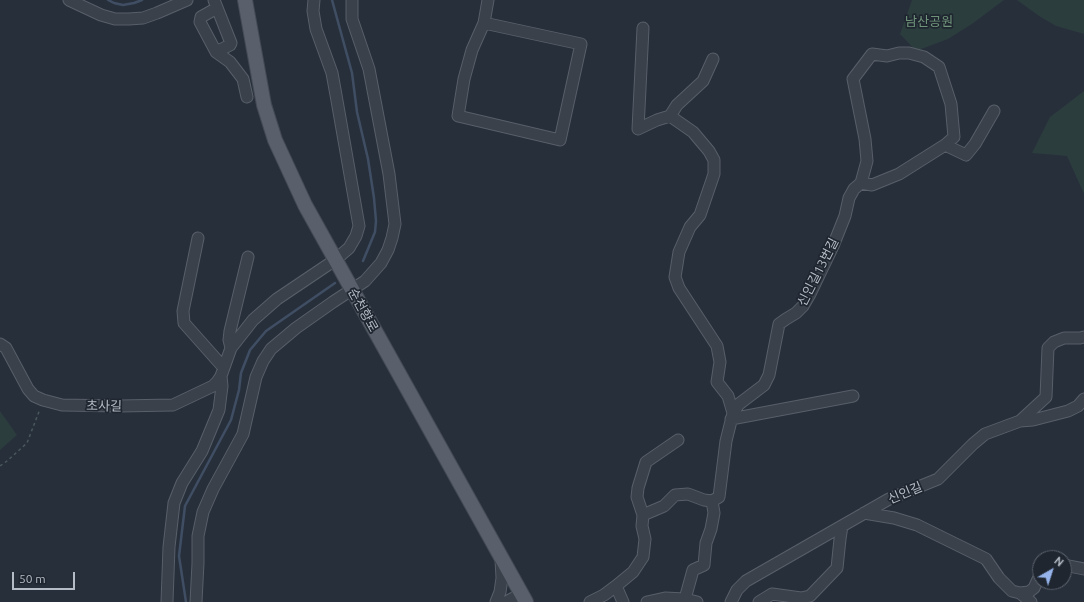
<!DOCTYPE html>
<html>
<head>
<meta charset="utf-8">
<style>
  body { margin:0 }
  #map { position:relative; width:1084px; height:602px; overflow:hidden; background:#272f3b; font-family:Ubuntu,sans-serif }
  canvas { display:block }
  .north { position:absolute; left:1032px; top:550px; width:40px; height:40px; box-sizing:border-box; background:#1f2630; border:1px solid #5b626c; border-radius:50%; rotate:39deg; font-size:11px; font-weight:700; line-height:16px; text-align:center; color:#b6bcc6 }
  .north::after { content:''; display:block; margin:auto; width:14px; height:18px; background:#96b4eb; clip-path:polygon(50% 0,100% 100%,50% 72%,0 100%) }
  .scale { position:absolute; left:12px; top:572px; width:63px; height:18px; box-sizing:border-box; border:2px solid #b6bcc6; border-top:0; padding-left:5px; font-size:12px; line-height:14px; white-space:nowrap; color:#b6bcc6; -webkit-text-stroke:3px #1f2630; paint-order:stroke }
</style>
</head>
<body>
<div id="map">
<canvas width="1084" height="602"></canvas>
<div class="north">N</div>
<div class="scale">50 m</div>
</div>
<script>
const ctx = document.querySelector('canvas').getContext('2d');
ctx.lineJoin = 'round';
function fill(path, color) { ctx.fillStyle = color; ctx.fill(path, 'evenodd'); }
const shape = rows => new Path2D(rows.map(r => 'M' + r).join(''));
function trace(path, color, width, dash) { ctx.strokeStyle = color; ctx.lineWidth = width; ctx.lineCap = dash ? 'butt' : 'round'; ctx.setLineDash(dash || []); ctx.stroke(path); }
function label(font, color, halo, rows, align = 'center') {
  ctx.font = font + ' Ubuntu,"Noto Sans KR",sans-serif'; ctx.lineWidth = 3.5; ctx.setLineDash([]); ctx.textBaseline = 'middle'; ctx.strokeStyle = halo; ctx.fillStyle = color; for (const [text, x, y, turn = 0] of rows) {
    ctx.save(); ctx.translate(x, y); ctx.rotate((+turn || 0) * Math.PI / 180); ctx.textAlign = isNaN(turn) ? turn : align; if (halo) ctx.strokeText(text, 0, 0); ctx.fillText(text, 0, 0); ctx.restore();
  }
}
fill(shape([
  [912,0,1004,0,972,24,948,39,916,51,900,34],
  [1017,0,1084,0,1084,34,1056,26,1039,16],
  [1084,91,1084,194,1067,156,1032,153,1050,117],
  [0,411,17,435,0,450]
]), '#2c3d3e');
trace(shape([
  [108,0,114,3,123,5,134,3,142,0],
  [332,0,352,73,357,112,368,159,374,198,376,221,375,232,363,261],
  [186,602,179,556,185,506,231,420,239,390,241,373,250,350,266,331,335,283]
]), '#404e64', 2.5);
const minor = shape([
  [69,0,101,15,115,19,129,19,143,18,157,13,187,0],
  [214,0,231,43,230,45,216,52],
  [217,8,201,17,200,22,216,52,230,62,243,79,247,97],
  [484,23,581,44,560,140,458,116,464,79,472,50,484,23,488,0],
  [643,28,638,129,657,120,670,116],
  [713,59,703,81,677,105,670,116,693,132,709,151,714,160,714,174,700,215,690,227,679,252,675,277,679,288,717,346,720,362,717,382,728,396,733,413],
  [945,145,966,155,975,144,994,111],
  [198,238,183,311,184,323,224,368],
  [0,344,6,348,28,389,34,396,43,400,62,405,119,406,173,405,213,386,217,382,221,376,231,348,229,340,230,331,248,257],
  [231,348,253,320,277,299,335,260,349,248,356,236,359,226,336,95,332,73,316,29,313,11,314,0],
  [731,419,853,396],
  [1020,421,1046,397,1048,348,1054,342,1064,338,1080,338,1084,337],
  [864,513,894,518,917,525,986,559,999,578,1012,591,1020,593,1031,602],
  [643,515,637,497,638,488,646,462,678,440],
  [1064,565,1084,569],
  [1020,593,1029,592,1034,588,1040,575],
  [167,602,169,547,174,503,182,483,202,451,219,410,222,386,221,376],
  [196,602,198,563,198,536,203,512,213,489,243,434,256,377,263,361,271,349,296,328,333,302,365,281,381,263,388,250,392,238,395,224,389,174,369,69,352,19,352,0],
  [496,602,500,592,502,578,501,560],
  [506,602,521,594],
  [590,602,604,595,616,586],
  [623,602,616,586,633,572,643,557,645,539,642,526,643,515,664,506,675,495,688,494,704,500,712,501,719,497,726,441,733,413,739,404,764,385,769,375,779,324,786,319,796,313,803,306,810,294,833,246,845,216,849,198,854,189,861,183,872,185,899,174,945,145,954,137,951,104,939,67,924,57,909,53,899,53,887,56,872,54,853,79,865,139,867,161,861,183],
  [647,602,665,598,685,599],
  [697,602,685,599,693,570,704,565,706,543,711,529,714,513,712,501],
  [731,602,737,590,746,581,889,499,938,479,973,444,985,434,1020,421,1033,420,1068,411,1078,406,1084,399],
  [759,602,772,594,801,598,810,596,837,568,840,539,842,526]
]);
const major = shape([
  [245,0,264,105,275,140,305,205,526,602]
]);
trace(minor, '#585f69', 13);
trace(major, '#434a54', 16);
trace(shape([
  [0,466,7,461,27,443,40,409]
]), '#49585b', 1.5, [3, 3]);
trace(minor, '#3a414b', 11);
trace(major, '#59606b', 14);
label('13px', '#70947a', '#1f2630', [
  ["남산공원",929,22]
]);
label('13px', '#b6bcc6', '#1f2630', [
  ["신인길13번길",818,272,-63],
  ["순천향로",363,310,61],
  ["초사길",104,406,1],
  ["신인길",905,493,-23]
]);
</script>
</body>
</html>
